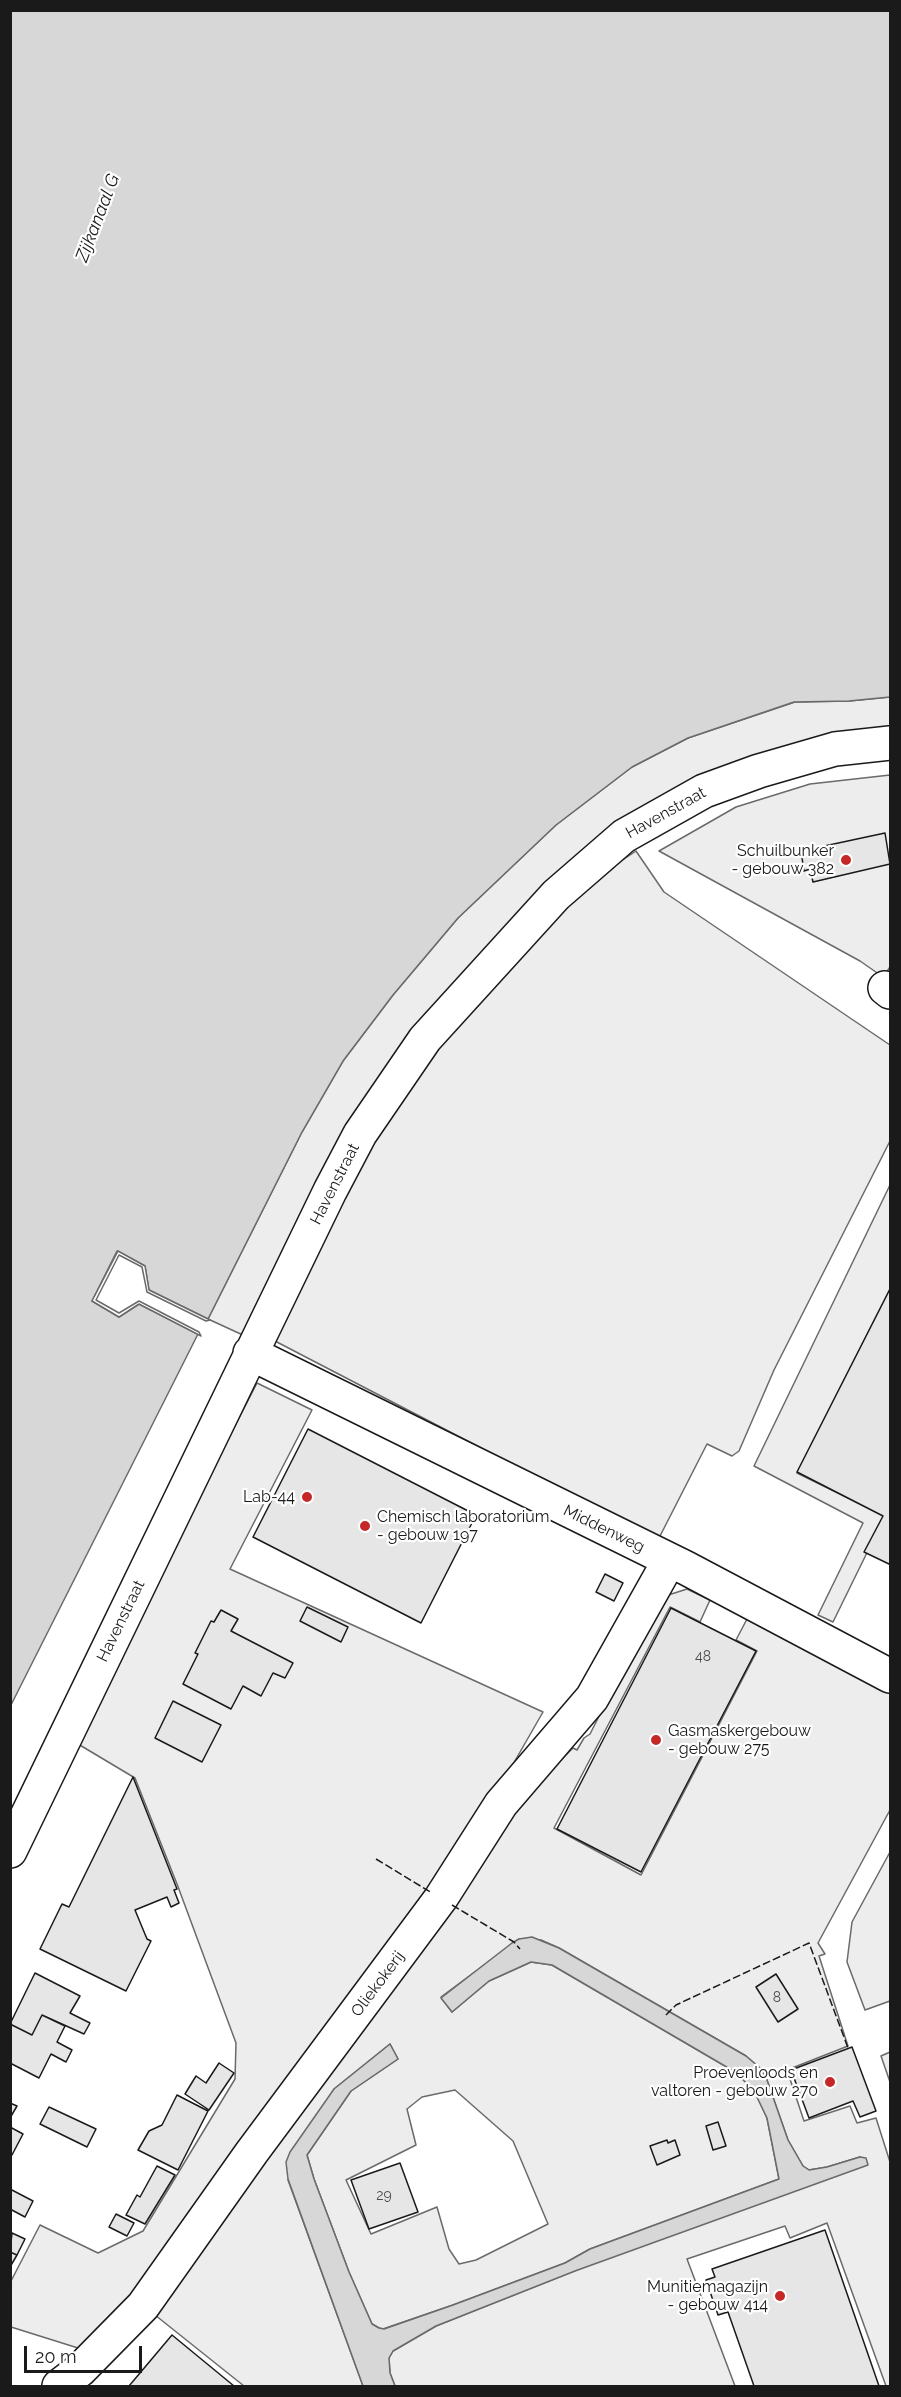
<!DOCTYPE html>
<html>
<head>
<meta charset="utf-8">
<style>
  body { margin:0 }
  #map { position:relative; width:901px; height:2397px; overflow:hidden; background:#fff; font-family:Raleway,sans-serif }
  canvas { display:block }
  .frame { position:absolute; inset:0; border:12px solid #1a1a1a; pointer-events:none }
  .scale { position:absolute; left:24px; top:2346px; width:118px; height:27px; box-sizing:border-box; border:3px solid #1a1a1a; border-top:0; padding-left:8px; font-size:18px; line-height:21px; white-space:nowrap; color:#1a1a1a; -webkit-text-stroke:4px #fff; paint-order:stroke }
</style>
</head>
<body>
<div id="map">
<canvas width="901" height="2397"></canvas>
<div class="frame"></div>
<div class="scale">20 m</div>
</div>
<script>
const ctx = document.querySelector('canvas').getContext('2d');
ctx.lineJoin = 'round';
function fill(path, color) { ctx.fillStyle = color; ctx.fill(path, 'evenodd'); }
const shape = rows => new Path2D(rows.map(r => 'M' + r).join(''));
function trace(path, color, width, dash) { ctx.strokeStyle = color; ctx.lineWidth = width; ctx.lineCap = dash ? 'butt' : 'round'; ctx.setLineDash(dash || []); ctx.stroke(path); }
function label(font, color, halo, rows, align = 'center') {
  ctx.font = font + ' Raleway,sans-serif'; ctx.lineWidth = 4.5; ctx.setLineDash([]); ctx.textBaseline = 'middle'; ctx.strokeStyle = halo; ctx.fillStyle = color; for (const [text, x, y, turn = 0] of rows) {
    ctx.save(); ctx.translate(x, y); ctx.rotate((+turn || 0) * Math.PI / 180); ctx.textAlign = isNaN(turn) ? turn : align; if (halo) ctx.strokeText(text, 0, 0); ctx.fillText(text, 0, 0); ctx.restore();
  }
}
const green = shape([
  [890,697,890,737,683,791,474,972,245,1336,208,1319,302,1132,343,1061,393,995,458,918,556,825,632,767,688,738,795,702,849,701,890,697],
  [890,775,890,967,883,977,860,961,659,851,736,807,810,784,890,775],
  [636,851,664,892,890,1045,890,1141,774,1370,739,1451,732,1456,707,1444,658,1540,273,1340,364,1155,432,1057,493,982,543,928,621,861,636,851],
  [890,1185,890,1289,797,1473,885,1516,833,1622,818,1615,863,1523,754,1466,890,1185],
  [257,1383,312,1410,230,1569,543,1712,481,1820,115,2323,78,2348,11,2327,10,2283,40,2225,98,2253,143,2231,235,2079,236,2043,177,1884,135,1778,73,1741,257,1383],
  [687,1589,710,1600,700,1622,670,1607,554,1828,641,1875,757,1651,736,1640,747,1619,890,1693,890,1810,818,1943,825,1954,819,1956,848,2046,787,2070,804,2121,850,2106,857,2123,876,2118,890,2162,890,2386,886,2386,827,2223,790,2238,785,2226,687,2259,735,2386,395,2386,390,2373,389,2358,393,2351,436,2326,860,2157,827,2167,809,2170,803,2166,788,2140,767,2080,760,2068,746,2056,559,1948,541,1940,519,1939,441,1997,452,2012,489,1981,531,1962,552,1965,737,2073,755,2092,767,2118,779,2179,590,2249,565,2263,453,2305,383,2329,379,2328,372,2324,349,2272,314,2179,307,2155,351,2091,398,2059,390,2044,334,2089,288,2180,363,2386,244,2386,155,2315,514,1806,573,1748,577,1750,584,1738,590,1734,659,1598,687,1589],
  [455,2090,513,2141,548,2224,476,2260,459,2264,449,2249,437,2207,371,2234,346,2180,416,2145,407,2109,422,2097,455,2090],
  [890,1852,890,2001,865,2010,847,1962,852,1922,890,1852],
  [890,2052,890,2082,881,2056,890,2052]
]);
fill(green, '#ededed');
trace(green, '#6a6a6a', 1.5);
const water = shape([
  [11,11,890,11,890,697,849,701,794,702,688,738,632,767,556,825,458,918,393,995,343,1061,302,1132,208,1319,149,1290,145,1266,117,1251,92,1301,119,1317,139,1304,198,1334,11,1705,11,11],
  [532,1937,559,1948,746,2056,760,2068,767,2080,788,2140,803,2166,809,2170,827,2167,860,2157,866,2158,868,2165,575,2271,436,2326,393,2351,389,2358,390,2373,395,2386,363,2386,288,2179,286,2162,290,2152,334,2089,390,2044,398,2059,351,2091,307,2155,314,2179,349,2272,372,2324,379,2328,384,2329,453,2305,565,2263,590,2249,779,2179,767,2118,755,2093,737,2073,552,1965,531,1962,489,1981,452,2012,441,1998,512,1943,519,1939,532,1937]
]);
fill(water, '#d7d7d7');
trace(water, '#6a6a6a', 1.5);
const pier = shape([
  [118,1251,145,1266,149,1290,210,1320,206,1321,147,1292,142,1267,119,1255,96,1300,119,1313,139,1301,199,1332,201,1336,139,1304,119,1317,92,1301,118,1251]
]);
fill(pier, '#fff');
trace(pier, '#6a6a6a', 1.5);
const building = shape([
  [885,833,890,864,813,882,810,869,804,871,801,851,885,833],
  [890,1289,890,1562,889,1564,864,1552,883,1516,797,1472,890,1289],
  [308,1429,476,1515,421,1623,253,1537,308,1429],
  [605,1574,623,1583,614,1601,596,1592,605,1574],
  [307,1607,348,1627,341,1642,300,1621,307,1607],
  [671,1608,756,1651,641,1872,557,1829,671,1608],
  [221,1610,238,1619,231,1631,293,1663,285,1678,273,1673,261,1696,243,1686,231,1709,183,1684,198,1654,195,1653,211,1621,214,1622,221,1610],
  [173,1701,221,1725,202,1762,155,1738,173,1701],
  [133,1777,177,1889,174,1890,179,1903,171,1907,167,1897,135,1910,147,1939,151,1941,126,1991,40,1949,62,1904,69,1907,133,1777],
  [35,1973,80,1996,70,2013,90,2023,84,2034,42,2015,32,2035,10,2024,35,1973],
  [776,1974,798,2009,778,2022,756,1987,776,1974],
  [42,2015,65,2026,57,2042,72,2050,66,2062,51,2054,39,2078,10,2063,10,2024,32,2035,42,2015],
  [852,2047,876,2111,860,2117,853,2101,809,2118,791,2070,852,2047],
  [219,2063,234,2073,209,2110,185,2094,196,2076,206,2083,219,2063],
  [177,2095,208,2111,178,2170,138,2150,149,2131,162,2125,177,2095],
  [10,2103,17,2106,10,2118,10,2103],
  [49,2107,96,2129,87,2147,40,2124,49,2107],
  [718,2122,726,2146,713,2150,706,2126,718,2122],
  [10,2127,23,2134,12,2155,10,2154,10,2127],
  [667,2140,668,2143,675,2140,680,2155,657,2165,650,2146,667,2140],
  [400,2163,418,2212,369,2229,351,2180,400,2163],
  [157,2166,175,2175,145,2224,126,2215,137,2195,140,2197,157,2166],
  [10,2189,33,2201,25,2217,10,2209,10,2189],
  [116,2214,134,2223,127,2236,109,2227,116,2214],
  [825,2230,879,2386,754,2386,728,2312,718,2315,706,2280,715,2277,712,2269,825,2230],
  [12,2233,25,2239,17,2255,10,2252,12,2233],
  [10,2252,17,2255,10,2267,10,2252],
  [172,2335,234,2386,129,2386,172,2335]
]);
fill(building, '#e6e6e6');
trace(building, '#1a1a1a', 1.5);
const street = shape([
  [885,988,890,992],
  [250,1353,686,1568,890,1676],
  [10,1851,330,1191,360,1134,425,1039,556,895,624,836,704,791,759,771,835,749,890,743],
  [59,2386,80,2370,143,2306,252,2152,441,1898,501,1804,592,1698,669,1561]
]);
trace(street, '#1a1a1a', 36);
trace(street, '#fff', 33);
trace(shape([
  [376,1859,432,1893],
  [452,1905,514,1942,520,1949],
  [666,2015,676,2005,809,1943,848,2048]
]), '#1a1a1a', 1.5, [8, 3]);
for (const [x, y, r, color] of [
  [846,860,6,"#c62828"],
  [307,1497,6,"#c62828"],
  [365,1526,6,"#c62828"],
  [656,1740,6,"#c62828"],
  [830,2082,6,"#c62828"],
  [780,2296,6,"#c62828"]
]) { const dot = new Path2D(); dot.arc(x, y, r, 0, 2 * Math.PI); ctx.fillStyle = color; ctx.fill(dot); trace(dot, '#fff', 2); }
label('14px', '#4d4d4d', null, [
  ["48",703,1657],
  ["8",777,1998],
  ["29",384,2196]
]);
label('16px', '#1a1a1a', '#fff', [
  ["Havenstraat",666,813,-29],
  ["Havenstraat",335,1184,-63],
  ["Middenweg",604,1529,26],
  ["Havenstraat",121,1621,-64],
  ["Oliekokerij",378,1984,-53]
]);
label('16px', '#1a1a1a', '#fff', [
  ["Schuilbunker",834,851],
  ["- gebouw 382",834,869],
  ["Lab-44",295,1497],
  ["Chemisch laboratorium",377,1517,"left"],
  ["- gebouw 197",377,1535,"left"],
  ["Gasmaskergebouw",668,1731,"left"],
  ["- gebouw 275",668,1749,"left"],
  ["Proevenloods en",818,2073],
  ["valtoren - gebouw 270",818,2091],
  ["Munitiemagazijn",768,2287],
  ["- gebouw 414",768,2305]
], 'right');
label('italic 18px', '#1a1a1a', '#fff', [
  ["Zijkanaal G",98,218,-69]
]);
</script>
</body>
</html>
